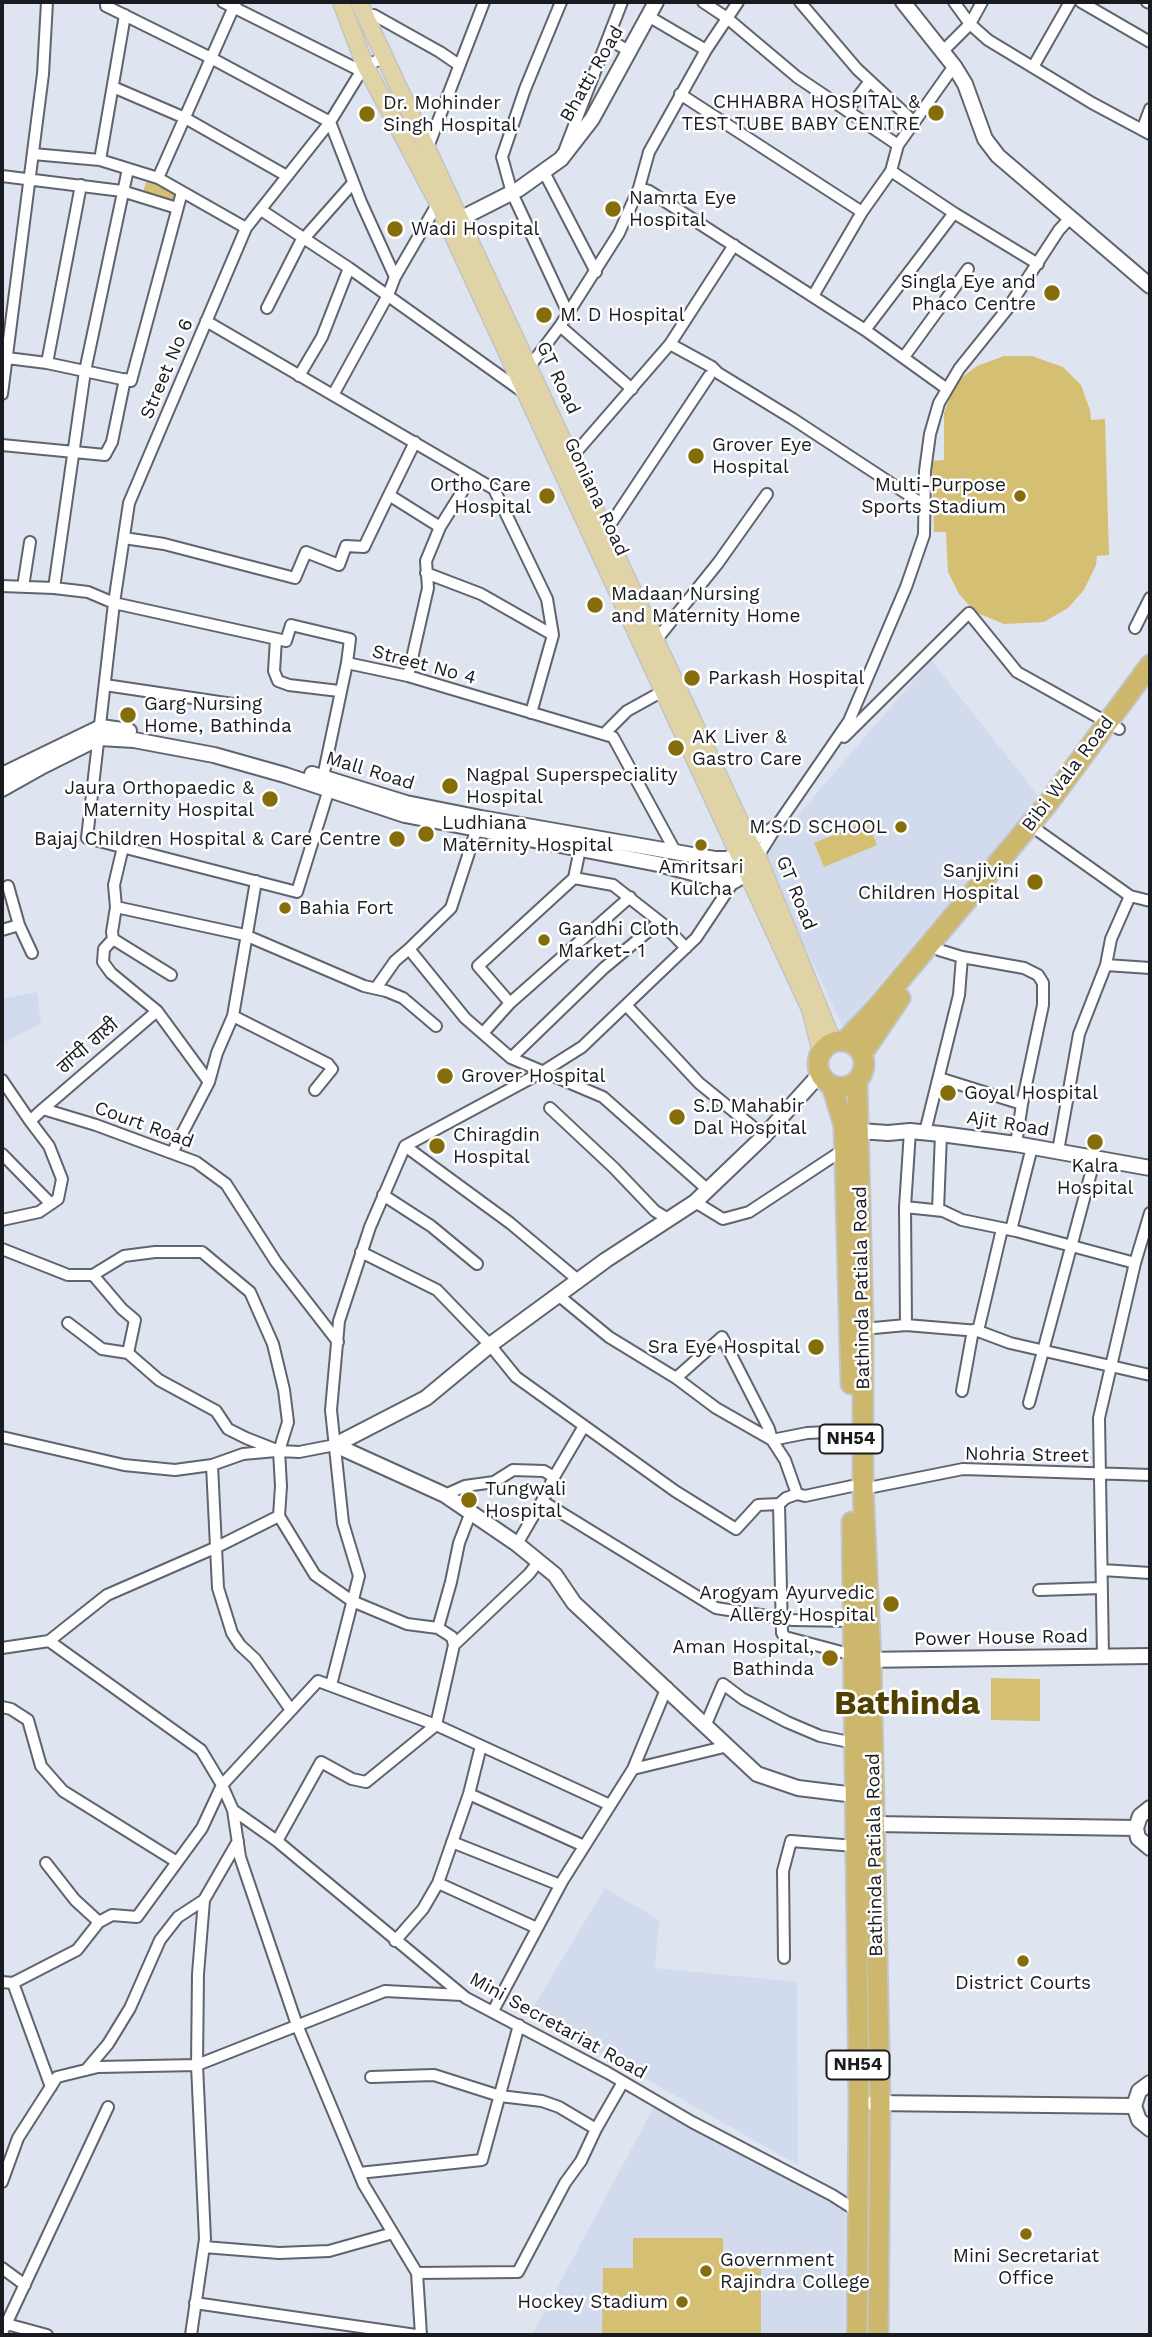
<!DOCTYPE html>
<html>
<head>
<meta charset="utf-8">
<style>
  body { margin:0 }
  #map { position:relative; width:1152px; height:2337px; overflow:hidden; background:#dfe4f1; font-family:"Work Sans",sans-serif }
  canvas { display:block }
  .frame { position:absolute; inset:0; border:4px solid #191b20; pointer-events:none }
</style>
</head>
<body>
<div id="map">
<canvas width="1152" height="2337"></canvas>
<div class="frame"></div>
</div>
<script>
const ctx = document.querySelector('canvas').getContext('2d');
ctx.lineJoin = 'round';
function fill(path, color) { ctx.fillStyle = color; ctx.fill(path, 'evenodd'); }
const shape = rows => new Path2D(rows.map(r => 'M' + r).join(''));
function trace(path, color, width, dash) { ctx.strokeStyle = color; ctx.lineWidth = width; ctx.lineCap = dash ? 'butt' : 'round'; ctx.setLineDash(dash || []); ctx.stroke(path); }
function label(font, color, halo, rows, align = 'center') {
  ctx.font = font + ' "Work Sans","Noto Sans Gurmukhi",sans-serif'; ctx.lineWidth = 5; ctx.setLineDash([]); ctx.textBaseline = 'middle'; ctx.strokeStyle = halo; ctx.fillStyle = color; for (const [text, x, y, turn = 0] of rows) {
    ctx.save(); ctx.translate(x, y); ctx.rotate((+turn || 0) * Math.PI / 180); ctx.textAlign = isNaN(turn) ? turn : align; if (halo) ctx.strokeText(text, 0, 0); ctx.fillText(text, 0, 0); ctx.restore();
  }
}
fill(shape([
  [931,660,1039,797,843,1027,762,857],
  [37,992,41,1024,2,1043,2,999],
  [605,1888,659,1920,655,1968,797,1982,798,2165,530,2013],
  [656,2103,845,2206,844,2335,532,2335]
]), '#d2daee');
fill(shape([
  [148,174,182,192,177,208,142,197],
  [1004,356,1032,356,1063,367,1081,385,1090,410,1091,420,1105,419,1109,555,1097,556,1096,565,1084,590,1068,608,1044,622,1004,624,975,612,959,594,948,572,946,532,934,532,932,461,944,460,944,413,956,382,977,366],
  [867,821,877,845,824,867,814,843],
  [991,1678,1040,1679,1040,1721,991,1720],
  [633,2238,723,2238,723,2268,761,2268,761,2335,602,2335,603,2268,633,2268]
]), '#d5bf73');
const street = shape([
  [106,2,106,6,211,58,330,122,361,202,395,277],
  [223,2,363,72],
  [236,2,158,178,246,228],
  [561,2,525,89,502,157,512,193,568,313],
  [703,2,727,18,797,77,898,145],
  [800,2,857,69,914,122],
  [954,2,970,24,988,40,1092,103,1150,134],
  [1081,2,1150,42],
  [1147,2,1150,3],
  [374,15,440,52,459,65],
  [648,16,706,50],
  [608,39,629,51],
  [943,51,970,24,982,2],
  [954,66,898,145,891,171,954,213,1038,264],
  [1033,67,1070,2],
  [113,87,185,118,287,176],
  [680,94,862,212],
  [847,111,870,81],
  [1142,130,1150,109],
  [428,147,484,2],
  [565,149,622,2],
  [33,154,100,160,125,15],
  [100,160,158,178],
  [544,172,596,272],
  [2,176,122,191,177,208],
  [639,188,649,191,865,330,947,389],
  [261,210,349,268,523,392],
  [813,296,862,212,891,171],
  [267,308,300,243,353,183],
  [206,321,494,489,547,599,553,635,531,713],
  [560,326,632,389],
  [865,330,954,213],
  [670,344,712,367,718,373,793,419,924,505],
  [904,357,968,269],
  [7,358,47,363,131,381,182,192],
  [47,363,81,185],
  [530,366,560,326,619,233,639,188,649,152,706,50,738,2],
  [299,376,322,337,349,268],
  [2,394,43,74,47,2],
  [333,395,388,295,395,277,438,203],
  [415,442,389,495,440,527],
  [2,445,105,455,112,442,125,379],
  [571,455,578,450,670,344,734,245],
  [601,534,606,531,709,376],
  [124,538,164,544,295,578,306,552,339,565,346,546,364,547,389,495],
  [426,573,481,594,553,635],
  [2,586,54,588,88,592,114,603,286,641,291,625,350,639,347,663,408,676,613,737,675,851],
  [23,587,30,542],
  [54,588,85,371,128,169],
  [1135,628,1150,598],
  [276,639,274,671,278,681,289,685,339,691],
  [657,639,718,563,767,494],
  [408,676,428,588,426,561,440,527,472,476],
  [105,685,233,704],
  [604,734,627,711,663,691],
  [844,737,969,613,1017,672,1119,729],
  [323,777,347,663],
  [329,789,297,892,87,838,114,603,129,503,246,228,330,122,365,65,385,58],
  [477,828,451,908,409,949,465,1018,511,1058,603,1097,708,1190],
  [1037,830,1130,896,1150,901],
  [746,846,776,825],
  [123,847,114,885,116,907,112,932,113,939,171,975],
  [755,861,778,824,849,721,906,587,924,535,925,471,930,434,939,403,959,369,1008,308,1059,230,1071,217],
  [574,878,613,885,664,925,686,948],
  [8,886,19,925,32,953],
  [116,907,245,935,364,986,386,991,403,998,436,1026],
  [2,930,19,925],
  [113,939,104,949,103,962,111,973,157,1011,209,1082],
  [939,950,962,957],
  [1106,965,1150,968],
  [376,988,395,961,409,949],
  [510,1003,478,966,574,878,580,849],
  [626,1005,699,1083,764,1136],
  [233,1016,328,1064,332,1069,315,1090],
  [483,1033,510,1003,630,897],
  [511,1058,604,968,658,923],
  [939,1078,1022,1104],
  [2,1080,30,1121,43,1109,96,1125,196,1162,226,1184,276,1262,338,1342],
  [550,1108,614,1168,655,1211,668,1219],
  [43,1109,157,1011],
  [925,1132,959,995,962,957,1024,968,1038,975,1043,983,1043,1005,1022,1104,1016,1144],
  [405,1146,510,1223,578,1280],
  [1058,1151,1079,1034,1106,965,1111,939,1130,896],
  [172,1153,209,1082,217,1053,233,1016,256,881],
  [2,1154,51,1204],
  [383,1195,431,1226,477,1264],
  [695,1202,723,1219,749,1212,843,1150],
  [905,1207,943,1211,962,1220,1016,1231,1135,1263],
  [938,1210,941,1134],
  [2,1220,39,1212,58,1199,62,1179,49,1146,30,1121],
  [1011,1230,1032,1147],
  [2,1249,68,1275,93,1275,122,1309,135,1320,128,1353],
  [361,1252,437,1290,490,1345,516,1377,675,1491,736,1529,758,1505,779,1504,786,1498,797,1494,805,1496,852,1486],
  [558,1295,609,1337,676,1378,716,1408,772,1440,807,1433,851,1431],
  [68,1323,102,1349,128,1353,159,1380,216,1411,228,1429,246,1438,279,1451,299,1452,335,1445],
  [906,1325,905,1207,910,1131],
  [863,1329,906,1325,978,1331,1010,1343,1150,1375],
  [978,1331,1002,1229],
  [676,1378,722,1337,769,1429,772,1440,785,1460,797,1494],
  [962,1391,973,1330],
  [1029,1403,1095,1158],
  [2,1437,124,1465,175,1470,212,1465,243,1454,276,1451],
  [212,1465,218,1588,232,1633,240,1645,255,1659,291,1710],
  [554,1477,584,1426],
  [863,1489,963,1469,1150,1475],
  [445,1495,465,1486,494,1482,513,1470,544,1471,554,1477,542,1501,716,1608,793,1620,852,1621],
  [779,1504,782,1633,785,1637,853,1655],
  [517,1544,542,1501],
  [1102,1570,1150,1573],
  [1039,1590,1102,1588],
  [438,1628,451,1582,459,1543,471,1512],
  [49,1641,107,1595,217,1547,279,1516,281,1486,279,1451,288,1422,284,1390,273,1344,250,1292,202,1252,155,1252,124,1256,93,1275],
  [454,1645,529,1574,539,1561],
  [2,1648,49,1641,201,1750,222,1785,233,1810,240,1857,297,2025,364,2185,417,2273,421,2335],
  [1103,1656,1099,1418,1135,1263,1150,1213],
  [331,1685,359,1576,343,1523,331,1410,339,1321,370,1227,405,1146,544,1071,582,1047,696,938,734,881],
  [2,1707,11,1709,28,1720,41,1766,63,1791,177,1862],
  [706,1724,723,1684,743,1699,787,1722,820,1736,854,1743],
  [633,1769,667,1687],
  [469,1794,584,1846],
  [233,1810,277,1841,466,1998,608,2073,692,2122,832,2195,857,2211],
  [277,1841,321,1762,352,1779,366,1782,436,1725,454,1645,452,1637,438,1628,407,1624,352,1601,315,1575,279,1516],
  [452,1842,560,1885],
  [46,1863,75,1900,99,1922],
  [438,1883,537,1928],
  [395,1941,423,1909,438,1883,469,1794,481,1746],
  [784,1958,783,1871,791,1841,855,1846],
  [2,1982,13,1983,77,1950,99,1922,112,1915,137,1917,202,1828,222,1785,318,1681,436,1725,610,1805],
  [13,1983,51,2087],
  [493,2011,563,1880,633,1769,728,1746],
  [86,2070,108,2044,130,2008,160,1940,178,1917,204,1900],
  [371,2077,434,2075,500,2096,542,2101,559,2107,596,2129],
  [359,2173,482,2160,519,2025],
  [2,2182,18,2138,57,2077,98,2067,197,2065,385,1991,462,1995],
  [204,2247,279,2253,329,2251,393,2233],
  [2,2268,25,2285],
  [417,2273,518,2272,565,2183,581,2161,596,2129,623,2082],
  [195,2303,416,2335],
  [3,2323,47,2335],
  [2,2333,108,2107],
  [191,2335,205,2239,197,2065,198,1974,204,1900,238,1841]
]);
const secondary = shape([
  [903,2,954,66,965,84,985,139,998,156,1150,286],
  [452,223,519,189,561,159,592,119,656,2],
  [312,774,406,803,481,818,715,859,727,859,739,854],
  [2,775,101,727,129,731],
  [2,789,43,766,99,738,134,740,214,755,285,775,405,815,658,864,712,878,734,881,747,873],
  [859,1131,888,1133,910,1131,941,1134,1016,1144,1150,1168],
  [335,1445,445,1495,517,1544,555,1575,574,1603,757,1774,798,1788,855,1795],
  [335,1445,426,1398,490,1345,606,1260,695,1202,764,1136,820,1074],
  [861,1660,1150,1656],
  [1150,1808,1140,1816,1136,1828,1138,1838,1150,1848],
  [874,1824,1136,1828],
  [1150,2083,1139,2091,1134,2106,1139,2120,1150,2129],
  [873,2103,1134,2106]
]);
const primary = shape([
  [341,2,365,65,438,203,810,1009,821,1052],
  [359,2,750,843,758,857,833,1042]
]);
const highway = shape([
  '818 1064a23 23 0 1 1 46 0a23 23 0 1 1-46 0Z',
  [845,1041,878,1006,1049,802,1150,665],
  [862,1054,900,998],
  [857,1081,863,1329,863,1489,871,1661,880,2103,878,2335],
  [832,1086,844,1126,851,1384],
  [852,1522,859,2102,857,2335]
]);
trace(street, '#5f646e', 14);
trace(secondary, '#5f646e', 18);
trace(primary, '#c3c4c5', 19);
trace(highway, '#c3c4c5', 23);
trace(street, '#fff', 10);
trace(secondary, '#fff', 14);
trace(primary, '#e0d4a7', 16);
trace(highway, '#ccb76d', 19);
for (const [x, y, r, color] of [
  [936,113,9,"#846d0a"],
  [367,114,9,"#846d0a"],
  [613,209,9,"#846d0a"],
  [395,229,9,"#846d0a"],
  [1052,293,9,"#846d0a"],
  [544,315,9,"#846d0a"],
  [696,456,9,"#846d0a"],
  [547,496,9,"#846d0a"],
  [1020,496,7,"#846d0a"],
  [595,605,9,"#846d0a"],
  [692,678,9,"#846d0a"],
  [128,715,9,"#846d0a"],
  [676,748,9,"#846d0a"],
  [450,786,9,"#846d0a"],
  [270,799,9,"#846d0a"],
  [901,827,7,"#846d0a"],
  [426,834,9,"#846d0a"],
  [397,839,9,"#846d0a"],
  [701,845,7,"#846d0a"],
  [1035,882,9,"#846d0a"],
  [285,908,7,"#846d0a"],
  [544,940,7,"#846d0a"],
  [445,1076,9,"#846d0a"],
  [948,1093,9,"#846d0a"],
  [677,1117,9,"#846d0a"],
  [1095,1142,9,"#846d0a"],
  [437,1146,9,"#846d0a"],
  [816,1347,9,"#846d0a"],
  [469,1500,9,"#846d0a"],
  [891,1604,9,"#846d0a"],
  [830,1658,9,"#846d0a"],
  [1023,1961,7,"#846d0a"],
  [1026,2234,7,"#846d0a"],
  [706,2271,7,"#846d0a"],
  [682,2302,7,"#846d0a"]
]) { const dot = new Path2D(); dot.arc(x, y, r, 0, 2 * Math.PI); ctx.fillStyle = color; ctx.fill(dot); trace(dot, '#fff', 2.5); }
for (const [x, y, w] of [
  [851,1439,63],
  [858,2065,63]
]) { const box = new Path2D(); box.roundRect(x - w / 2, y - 14.5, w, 29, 5); ctx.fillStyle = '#fff'; ctx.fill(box); trace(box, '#191b20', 2); }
label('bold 18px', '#191b20', null, [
  ["NH54",851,1439],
  ["NH54",858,2065]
]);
label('19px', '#191b20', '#fff', [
  ["Bhatti Road",592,74,-60],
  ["Street No 6",167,369,-67],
  ["GT Road",558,378,65],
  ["Goniana Road",596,497,65],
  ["Street No 4",424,665,15],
  ["Mall Road",370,771,17],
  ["Bibi Wala Road",1068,774,-53],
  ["GT Road",796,893,68],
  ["ਗਾਂਧੀ ਗਲੀ",88,1046,-41],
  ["Ajit Road",1008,1124,9],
  ["Court Road",144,1125,20],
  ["Bathinda Patiala Road",862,1288,-91],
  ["Nohria Street",1027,1455,1],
  ["Power House Road",1001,1638,-1],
  ["Bathinda Patiala Road",875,1855,-91],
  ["Mini Secretariat Road",558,2026,29]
]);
label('19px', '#191b20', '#fff', [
  ["CHHABRA HOSPITAL &",920,102,"right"],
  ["TEST TUBE BABY CENTRE",920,124,"right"],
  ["Dr. Mohinder",383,103],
  ["Singh Hospital",383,125],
  ["Namrta Eye",629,198],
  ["Hospital",629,220],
  ["Wadi Hospital",411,229],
  ["Singla Eye and",1036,282,"right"],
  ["Phaco Centre",1036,304,"right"],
  ["M. D Hospital",560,315],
  ["Grover Eye",712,445],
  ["Hospital",712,467],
  ["Ortho Care",531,485,"right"],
  ["Hospital",531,507,"right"],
  ["Multi-Purpose",1006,485,"right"],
  ["Sports Stadium",1006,507,"right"],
  ["Madaan Nursing",611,594],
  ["and Maternity Home",611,616],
  ["Parkash Hospital",708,678],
  ["Garg Nursing",144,704],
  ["Home, Bathinda",144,726],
  ["AK Liver &",692,737],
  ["Gastro Care",692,759],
  ["Nagpal Superspeciality",466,775],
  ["Hospital",466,797],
  ["Jaura Orthopaedic &",254,788,"right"],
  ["Maternity Hospital",254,810,"right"],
  ["Ludhiana",442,823],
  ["Maternity Hospital",442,845],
  ["M.S.D SCHOOL",887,827,"right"],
  ["Bajaj Children Hospital & Care Centre",381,839,"right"],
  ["Amritsari",701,867,"center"],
  ["Kulcha",701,889,"center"],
  ["Sanjivini",1019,871,"right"],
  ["Children Hospital",1019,893,"right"],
  ["Bahia Fort",299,908],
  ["Gandhi Cloth",558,929],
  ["Market- 1",558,951],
  ["Grover Hospital",461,1076],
  ["Goyal Hospital",964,1093],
  ["S.D Mahabir",693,1106],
  ["Dal Hospital",693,1128],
  ["Chiragdin",453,1135],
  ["Hospital",453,1157],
  ["Kalra",1095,1166,"center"],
  ["Hospital",1095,1188,"center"],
  ["Sra Eye Hospital",800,1347,"right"],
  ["Tungwali",485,1489],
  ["Hospital",485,1511],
  ["Arogyam Ayurvedic",875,1593,"right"],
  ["Allergy Hospital",875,1615,"right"],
  ["Aman Hospital,",814,1647,"right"],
  ["Bathinda",814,1669,"right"],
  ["District Courts",1023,1983,"center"],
  ["Mini Secretariat",1026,2256,"center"],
  ["Office",1026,2278,"center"],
  ["Government",720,2260],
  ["Rajindra College",720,2282],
  ["Hockey Stadium",668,2302,"right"]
], 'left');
label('bold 33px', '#514100', '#fff', [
  ["Bathinda",907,1704]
]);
</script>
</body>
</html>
